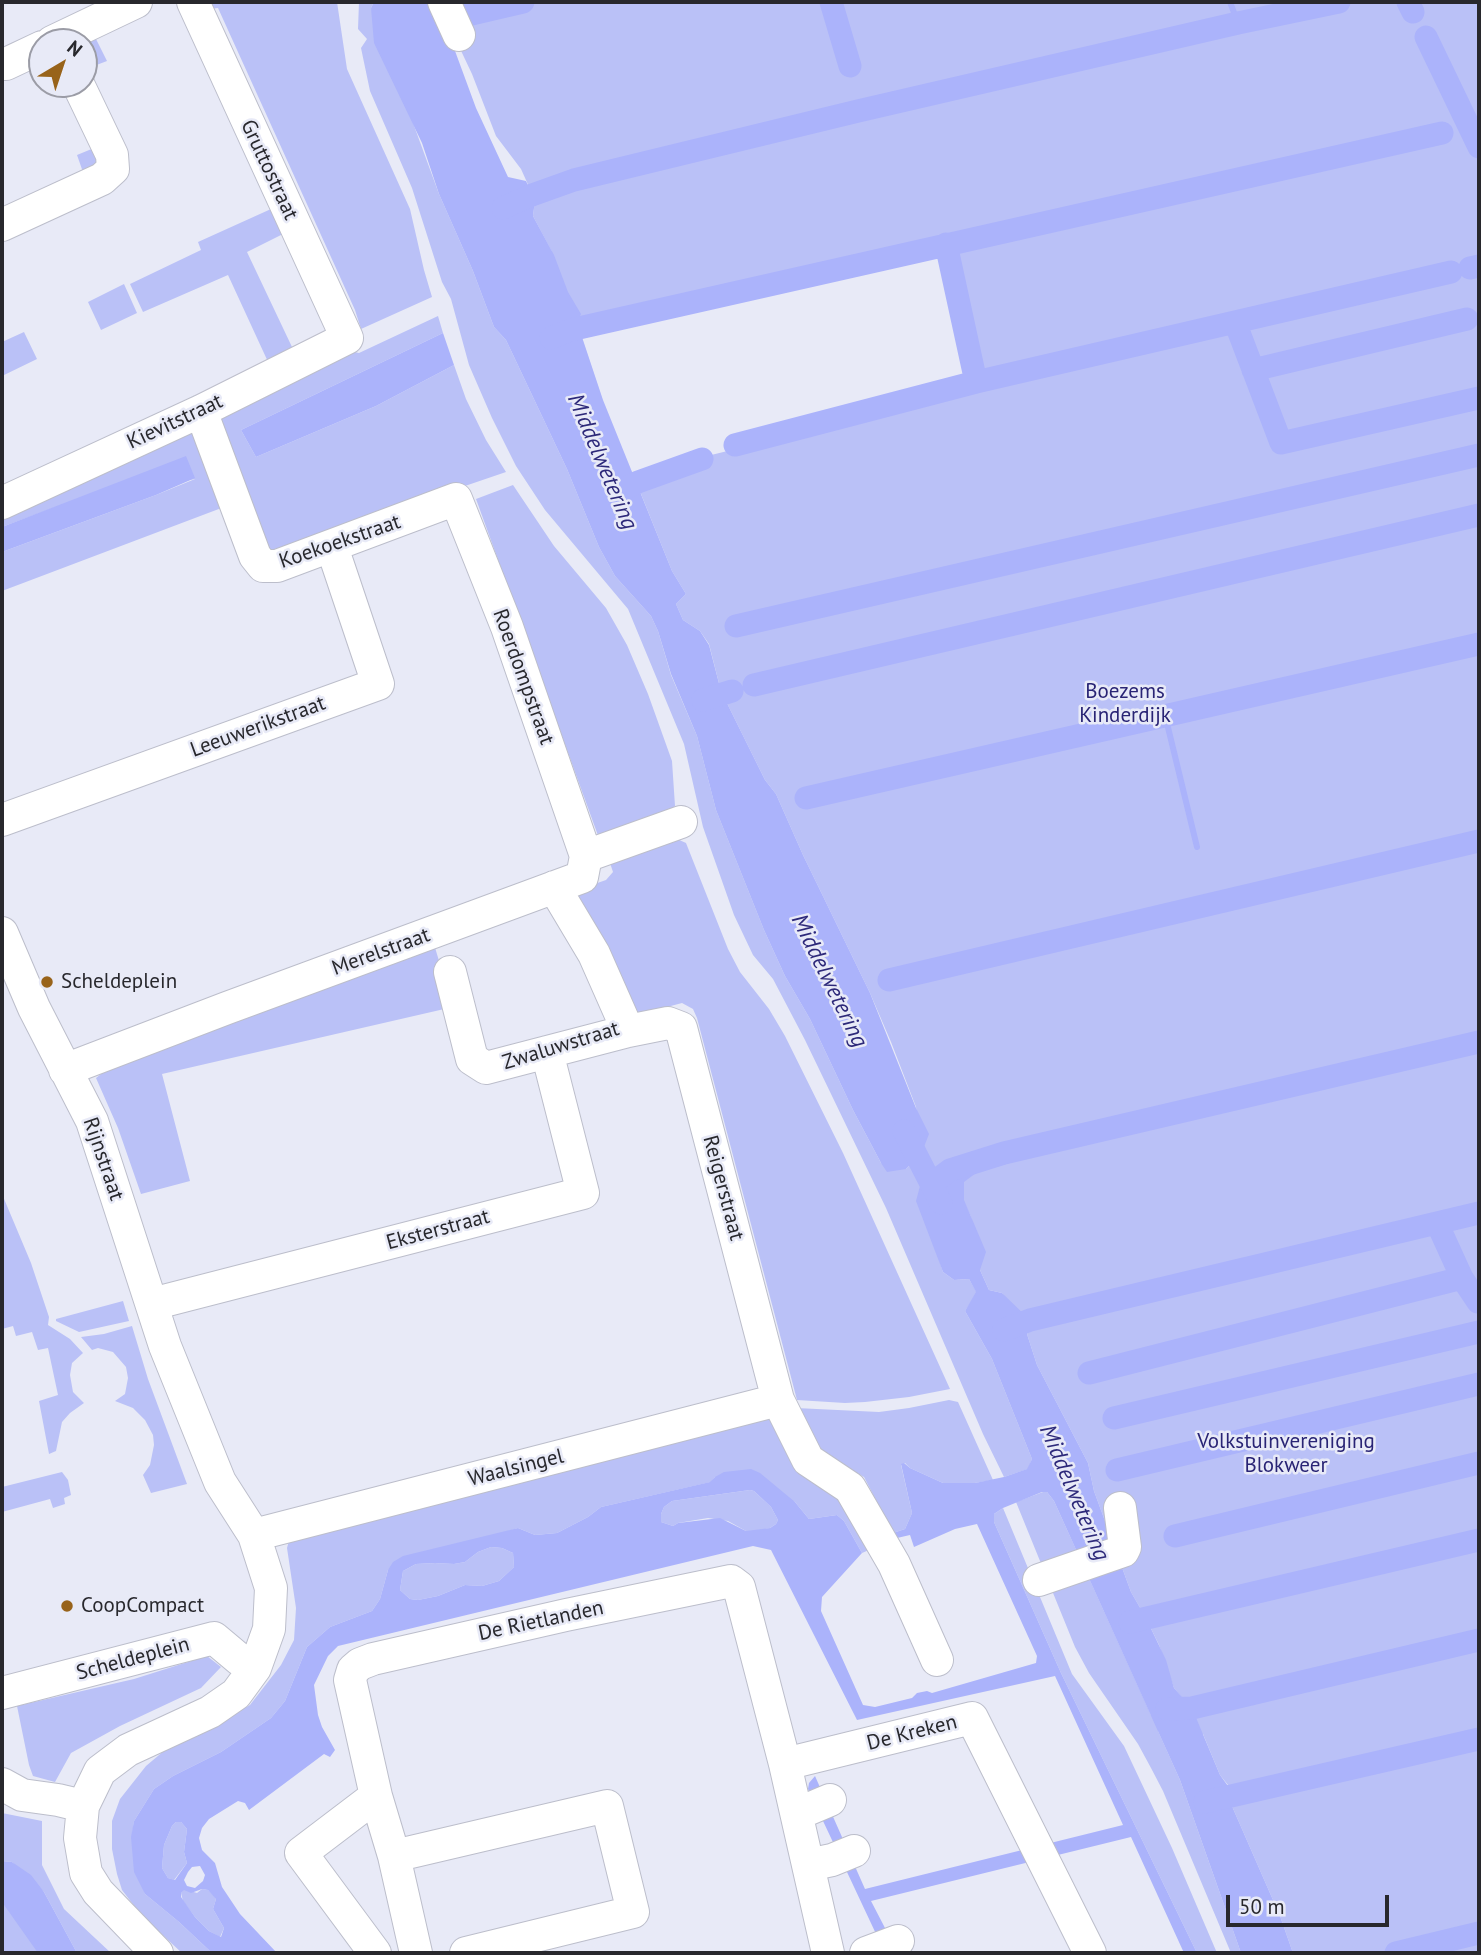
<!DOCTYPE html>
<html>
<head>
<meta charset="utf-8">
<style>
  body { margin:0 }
  #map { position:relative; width:1481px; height:1955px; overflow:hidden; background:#e8eaf7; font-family:"PT Sans",sans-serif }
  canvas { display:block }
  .frame { position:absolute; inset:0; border:4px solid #28282d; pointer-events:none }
  .north { position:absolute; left:28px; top:28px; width:70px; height:70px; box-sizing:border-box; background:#e8eaf7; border:2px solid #9b9ca6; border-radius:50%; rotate:39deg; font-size:19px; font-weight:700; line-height:28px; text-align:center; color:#28282d }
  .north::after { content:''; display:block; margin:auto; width:24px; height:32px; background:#98631a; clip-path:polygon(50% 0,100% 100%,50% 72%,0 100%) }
  .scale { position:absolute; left:1226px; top:1895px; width:163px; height:32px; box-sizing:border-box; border:4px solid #28282d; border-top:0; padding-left:9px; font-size:21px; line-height:24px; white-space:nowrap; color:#28282d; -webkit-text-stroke:5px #e8eaf7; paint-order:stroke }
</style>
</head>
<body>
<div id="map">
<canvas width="1481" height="1955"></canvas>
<div class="frame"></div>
<div class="north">N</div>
<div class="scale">50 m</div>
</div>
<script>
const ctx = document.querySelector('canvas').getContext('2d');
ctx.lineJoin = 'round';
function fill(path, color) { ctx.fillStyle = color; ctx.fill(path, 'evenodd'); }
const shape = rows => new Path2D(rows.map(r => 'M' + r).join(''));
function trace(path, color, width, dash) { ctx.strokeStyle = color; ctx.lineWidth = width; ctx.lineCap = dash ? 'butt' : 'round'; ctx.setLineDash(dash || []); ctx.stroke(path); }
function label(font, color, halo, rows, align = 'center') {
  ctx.font = font + ' "PT Sans",sans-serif'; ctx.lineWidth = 5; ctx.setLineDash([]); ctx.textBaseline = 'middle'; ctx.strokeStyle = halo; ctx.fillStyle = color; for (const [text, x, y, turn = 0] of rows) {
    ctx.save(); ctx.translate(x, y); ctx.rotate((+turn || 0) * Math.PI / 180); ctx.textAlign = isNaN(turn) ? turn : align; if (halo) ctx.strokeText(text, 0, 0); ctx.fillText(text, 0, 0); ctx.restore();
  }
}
fill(shape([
  [201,2,337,2,347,69,410,209,424,270,432,297,361,329,355,310,218,8,210,9],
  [359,2,374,2,371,8,439,194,473,271,494,327,506,340,567,469,599,547,615,576,651,616,658,631,671,675,697,736,716,810,764,930,785,976,810,1019,853,1110,881,1163,906,1169,922,1152,916,1107,891,1042,870,993,803,855,776,794,765,780,721,691,709,644,700,631,683,620,676,604,686,594,672,571,633,474,744,447,744,433,975,381,949,239,577,322,551,250,533,216,535,200,521,169,496,136,472,74,438,2,1479,2,1479,1953,1293,1953,1280,1916,1228,1797,1228,1785,1220,1775,1203,1734,1158,1731,1180,1780,1241,1953,1231,1953,1163,1791,1151,1768,1138,1744,1089,1673,1075,1647,1016,1502,1043,1492,1047,1492,1054,1501,1151,1715,1189,1706,1174,1688,1159,1645,1146,1618,1131,1592,1094,1491,1088,1463,1037,1365,1027,1334,1028,1331,1002,1293,989,1290,980,1270,971,1217,945,1162,925,1178,920,1186,933,1241,943,1272,954,1280,969,1279,977,1293,965,1311,992,1359,1032,1459,1028,1469,1004,1477,983,1434,886,1208,805,1040,773,979,753,955,734,915,703,827,684,744,628,609,545,510,516,466,492,418,469,365,451,299,442,282,412,188,370,91,361,48,367,39,358,29],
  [96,39,107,61,86,69,84,64,84,45,88,41],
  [94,148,99,163,84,175,77,155],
  [271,209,283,234,247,252,292,347,322,333,269,364,228,275,143,312,130,284,201,250,198,242],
  [124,284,137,313,101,330,88,302],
  [438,316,443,333,241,430,256,457,376,406,454,365,466,399,486,440,506,472,295,544,271,550,266,546,214,412,345,350,359,353],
  [24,332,37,359,2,376,2,342],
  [190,423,232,504,2,591,2,552,156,495,195,479,61,505,2,527,2,510],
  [513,485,554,546,606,608,627,645,648,694,672,761,675,806,662,818,600,841,476,499],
  [668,835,686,843,728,949,740,972,769,1009,785,1036,843,1153,950,1389,909,1397,865,1402,845,1403,797,1400,697,1018,693,1009,682,1003,637,1015,560,896,606,880,613,872,608,857],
  [433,941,453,1007,162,1074,190,1181,141,1194,118,1128,96,1078,111,1066],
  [2,1194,31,1263,49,1317,48,1325,70,1339,83,1353,72,1363,70,1375,73,1392,84,1403,70,1413,62,1422,56,1451,49,1454,39,1401,58,1395,48,1348,38,1350,32,1332,16,1336,13,1326,2,1329],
  [123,1301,129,1321,79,1332,56,1321,56,1319],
  [132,1326,148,1379,187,1484,151,1493,143,1475,150,1465,154,1445,153,1435,145,1420,133,1408,115,1401,125,1394,128,1378,126,1367,113,1352,98,1348,92,1350,81,1337,104,1334],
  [949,1400,958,1402,993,1480,975,1483,943,1483,910,1468,905,1463,901,1465,912,1513,905,1529,893,1533,864,1477,840,1463,810,1450,796,1408,879,1412,909,1408],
  [774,1412,847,1500,876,1547,862,1553,844,1521,837,1515,809,1519,795,1502,715,1477,711,1482,601,1507,588,1517,557,1533,535,1535,518,1528,388,1570,380,1599,372,1611,330,1627,307,1647,285,1701,271,1718,221,1752,173,1776,154,1789,134,1821,132,1837,145,1894,179,1922,212,1953,182,1953,142,1916,122,1890,117,1874,112,1849,112,1821,120,1799,146,1766,165,1750,250,1705,281,1665,294,1640,296,1608,287,1548,290,1537],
  [62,1472,68,1480,71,1495,64,1498,65,1504,53,1508,50,1499,2,1512,2,1487],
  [750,1490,754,1491,771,1507,778,1520,776,1524,770,1528,756,1531,746,1531,728,1521,708,1518,678,1523,673,1526,661,1522,661,1514,664,1507,672,1501],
  [1003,1508,1072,1674,1124,1746,1172,1848,1217,1953,1197,1953,1061,1673,994,1522,994,1514],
  [491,1547,502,1548,513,1553,514,1567,499,1581,482,1586,465,1585,438,1596,418,1600,410,1599,400,1590,403,1571,416,1564,435,1563,454,1564,465,1562,478,1552],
  [207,1656,221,1667,201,1688,120,1726,71,1753,55,1782,33,1776,29,1765,17,1706,134,1679],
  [2,1813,42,1821,42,1865,64,1909,111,1953,77,1953,44,1892,12,1862,2,1861],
  [176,1822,181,1822,187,1829,184,1852,187,1863,174,1880,168,1878,162,1868,164,1845,172,1826],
  [184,1889,197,1893,202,1889,208,1890,214,1895,216,1899,213,1909,224,1928,220,1937,209,1931,195,1917,183,1901,181,1893],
  [2,1895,52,1953,2,1953]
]), '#bac1f7');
fill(shape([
  [374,2,437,2,476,108,508,177,526,181,535,200,533,216,554,255,568,292,581,314,577,322,603,400,672,571,686,594,676,604,683,620,700,631,709,645,721,691,765,780,776,794,803,855,870,993,916,1108,929,1134,922,1152,906,1169,887,1172,881,1163,853,1110,810,1019,785,976,764,930,716,810,697,736,671,674,658,631,651,616,615,576,599,547,567,469,506,340,494,327,473,271,439,194,422,143,374,43,371,8],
  [443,333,454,365,376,406,256,457,241,430],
  [186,456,195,478,156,495,2,552,2,527],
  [1186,1110,976,1173,964,1182,964,1200,986,1252,980,1270,989,1290,1002,1293,1030,1320,1027,1334,1037,1365,1088,1463,1094,1491,1131,1592,1146,1618,1166,1660,1174,1688,1192,1708,1220,1775,1228,1786,1228,1797,1280,1916,1293,1953,1241,1953,1180,1780,1054,1501,1047,1492,1042,1492,1003,1508,994,1514,994,1522,1061,1673,1197,1953,1184,1953,1131,1837,871,1901,898,1953,885,1953,808,1789,809,1783,815,1776,865,1889,1123,1825,1055,1676,857,1720,771,1550,753,1546,338,1646,328,1656,314,1685,318,1715,322,1727,335,1750,330,1757,324,1754,249,1810,245,1803,238,1801,209,1819,202,1828,199,1838,202,1850,215,1863,222,1887,240,1914,277,1953,212,1953,179,1922,145,1894,134,1872,131,1837,134,1821,154,1789,173,1776,221,1752,271,1718,285,1701,307,1647,330,1627,372,1611,380,1599,388,1570,393,1562,403,1556,518,1528,535,1535,557,1533,588,1517,601,1507,710,1482,715,1477,724,1472,751,1469,760,1473,795,1502,809,1519,837,1515,844,1521,862,1553,822,1597,821,1611,863,1705,875,1707,912,1698,917,1693,927,1691,932,1693,1036,1663,1037,1656,977,1524,955,1529,914,1547,910,1535,897,1538,893,1533,905,1529,912,1513,901,1464,904,1463,910,1468,943,1483,975,1483,1004,1477,1027,1469,1032,1459,992,1359,965,1311,976,1292,969,1279,954,1280,943,1272,916,1201,920,1186,925,1178,945,1162,951,1170],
  [750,1490,754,1491,771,1507,778,1520,776,1524,770,1528,746,1531,720,1518,678,1523,673,1526,661,1522,661,1514,664,1507,672,1501],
  [491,1547,502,1548,513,1553,514,1567,499,1581,482,1586,465,1585,438,1596,418,1600,410,1599,400,1590,403,1571,416,1564,435,1563,454,1564,465,1562,478,1552],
  [176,1822,181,1822,187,1829,184,1852,187,1863,175,1880,168,1878,162,1868,164,1845,172,1826],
  [200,1866,205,1875,203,1881,195,1888,187,1886,184,1880,188,1872,192,1867],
  [202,1889,208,1890,216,1899,213,1909,224,1928,221,1937,209,1931,195,1917,181,1897,181,1893,184,1890,191,1893],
  [2,1861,12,1862,31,1875,44,1892,77,1953,38,1953,2,1902]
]), '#abb3fb');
trace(shape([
  [1230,2,1238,23],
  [1165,715,1197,847]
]), '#abb3fb', 6);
trace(shape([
  [831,2,850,66],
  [1408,2,1413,12],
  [463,16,523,2],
  [1426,37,1479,147],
  [503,208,532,195,574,180,858,111,1238,23,1339,2],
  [946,244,976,382],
  [1470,268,1479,266],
  [1235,322,1281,443,1479,398],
  [551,338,570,330,1442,133],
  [1253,370,1467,319],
  [735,445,976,382,1451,272],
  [614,494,638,482,702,459],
  [736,626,1479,455],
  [754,685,1479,515],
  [703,700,732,691],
  [806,798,1479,644],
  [889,980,1479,841],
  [904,1131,941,1203],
  [931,1184,950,1170,1004,1153,1479,1042],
  [1437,1223,1462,1278,1478,1302],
  [1004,1330,1030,1320,1479,1213],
  [1089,1373,1462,1278],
  [1114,1418,1479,1332],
  [1117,1470,1479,1384],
  [1175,1536,1479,1463],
  [1130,1622,1479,1540],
  [1167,1709,1192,1708,1479,1640],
  [1205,1802,1479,1739],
  [1396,1953,1479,1933]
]), '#abb3fb', 23);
const minor = shape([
  [444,2,459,35],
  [52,42,136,2],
  [2,64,6,64,42,47],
  [2,225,102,179,113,169,112,155,78,84],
  [2,503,201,411,347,338,193,2],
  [2,820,378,684,332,547],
  [586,856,681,822],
  [2,933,34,1008,92,1121,165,1346,220,1482,254,1535,271,1588,269,1629,255,1668,236,1694,210,1712,128,1750,100,1771,83,1806,80,1838,86,1873,98,1892,157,1953],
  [450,972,472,1059,486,1068,628,1031,594,954,554,887],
  [628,1031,668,1023,681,1028,778,1400,808,1460,850,1488,894,1564,937,1660],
  [65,1070,227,1008,582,877,586,856,507,627,456,499,277,566,263,566,255,556,201,411],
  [152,1304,583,1193,547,1052],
  [254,1535,778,1400],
  [1039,1580,1123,1551,1125,1547,1120,1508],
  [2,1693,214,1638,239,1659,255,1668],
  [2,1784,22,1795,58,1800,83,1806],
  [797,1814,830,1800],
  [394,1856,607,1806,633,1912,466,1953],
  [808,1865,832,1860,854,1851],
  [375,1953,301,1853,376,1796],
  [416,1953,394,1856,376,1796,350,1680,353,1670,360,1664,373,1659,566,1615,731,1581,739,1587,785,1764],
  [828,1953,785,1764,972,1718,1090,1953],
  [866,1953,898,1941]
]);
trace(minor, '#bcbecb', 34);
trace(minor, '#fff', 32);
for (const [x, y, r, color] of [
  [47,982,7,"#98631a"],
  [67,1606,7,"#98631a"]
]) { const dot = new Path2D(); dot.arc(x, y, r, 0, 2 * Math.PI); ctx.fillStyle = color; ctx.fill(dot); trace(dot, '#e8eaf7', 2.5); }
label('21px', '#28282d', '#e8eaf7', [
  ["Gruttostraat",269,170,65],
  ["Kievitstraat",175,422,-25],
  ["Koekoekstraat",340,542,-19],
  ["Roerdompstraat",523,677,70],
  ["Leeuwerikstraat",258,727,-20],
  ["Merelstraat",381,952,-20],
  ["Zwaluwstraat",561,1046,-17],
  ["Rijnstraat",103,1159,71],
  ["Reigerstraat",723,1188,75],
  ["Eksterstraat",438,1230,-15],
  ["Waalsingel",516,1468,-14],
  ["De Rietlanden",541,1621,-12],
  ["Scheldeplein",133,1659,-15],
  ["De Kreken",912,1733,-14]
]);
label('21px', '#292475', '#e8eaf7', [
  ["Boezems",1125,692],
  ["Kinderdijk",1125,716],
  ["Volkstuinvereniging",1286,1442],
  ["Blokweer",1286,1466]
]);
label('21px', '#28282d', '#e8eaf7', [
  ["Scheldeplein",61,982],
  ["CoopCompact",81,1606]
], 'left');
label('italic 23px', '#2d297a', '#e8eaf7', [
  ["Middelwetering",602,462,67],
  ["Middelwetering",829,981,64],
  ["Middelwetering",1074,1493,67]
]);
</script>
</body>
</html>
